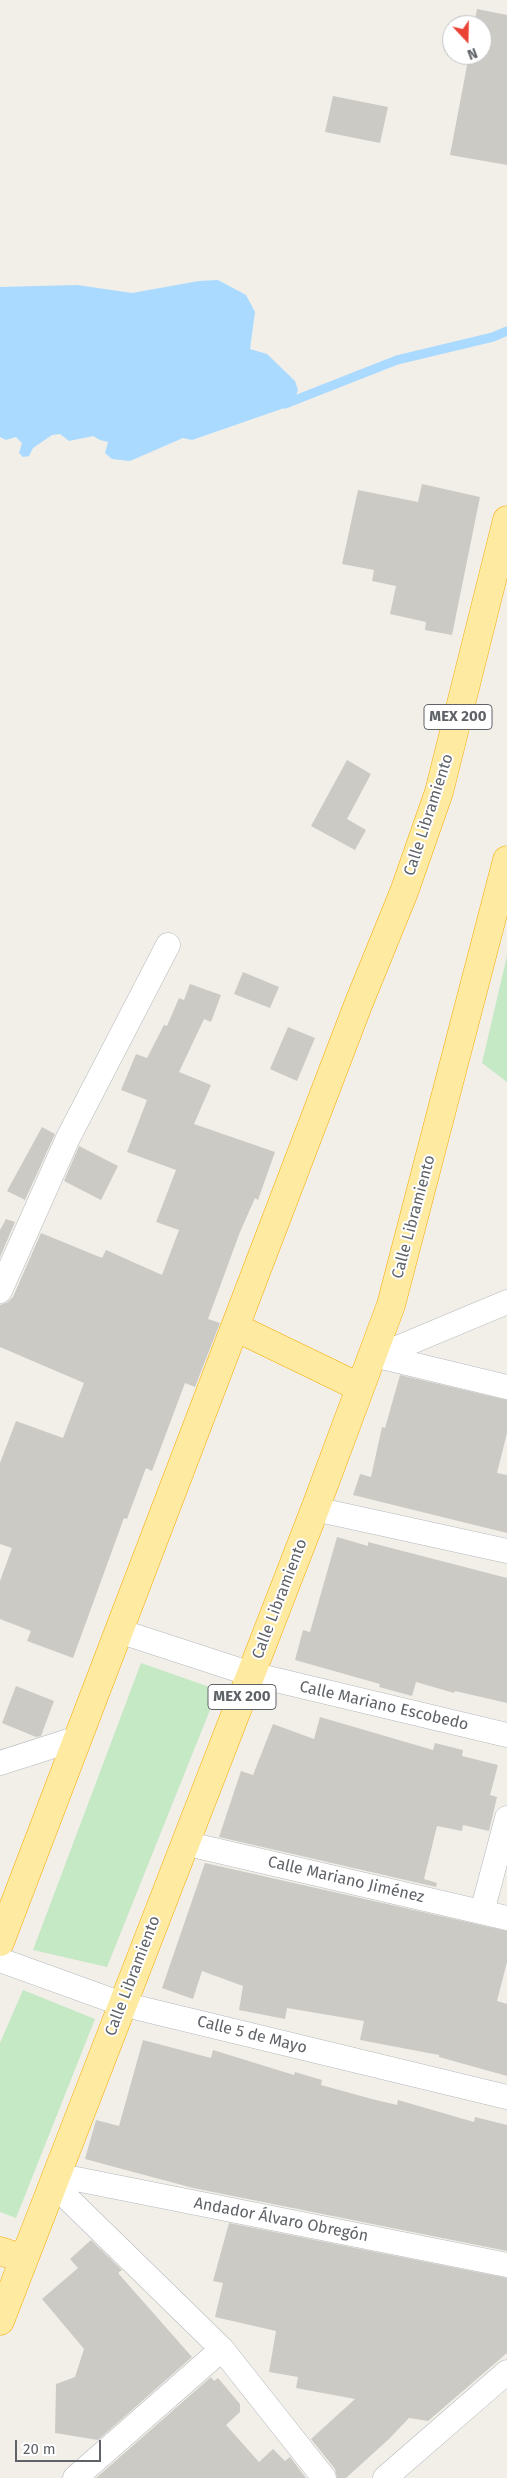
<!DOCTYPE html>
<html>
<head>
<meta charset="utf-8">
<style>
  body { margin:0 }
  #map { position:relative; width:507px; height:2478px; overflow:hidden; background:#f1efe8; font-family:"Fira Sans",sans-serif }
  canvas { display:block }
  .north { position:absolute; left:442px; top:15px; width:50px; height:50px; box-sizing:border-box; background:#fff; border:1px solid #bfc1c3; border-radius:50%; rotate:159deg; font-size:14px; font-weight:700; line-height:20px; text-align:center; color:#5f6368 }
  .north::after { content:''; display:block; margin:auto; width:18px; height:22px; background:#ea4335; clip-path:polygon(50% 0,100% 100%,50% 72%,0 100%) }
  .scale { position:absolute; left:15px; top:2440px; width:86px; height:22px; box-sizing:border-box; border:2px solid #5f6368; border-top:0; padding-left:6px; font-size:15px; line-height:18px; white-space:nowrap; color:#5f6368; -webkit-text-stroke:4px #fff; paint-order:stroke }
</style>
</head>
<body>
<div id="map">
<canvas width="507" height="2478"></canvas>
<div class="north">N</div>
<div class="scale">20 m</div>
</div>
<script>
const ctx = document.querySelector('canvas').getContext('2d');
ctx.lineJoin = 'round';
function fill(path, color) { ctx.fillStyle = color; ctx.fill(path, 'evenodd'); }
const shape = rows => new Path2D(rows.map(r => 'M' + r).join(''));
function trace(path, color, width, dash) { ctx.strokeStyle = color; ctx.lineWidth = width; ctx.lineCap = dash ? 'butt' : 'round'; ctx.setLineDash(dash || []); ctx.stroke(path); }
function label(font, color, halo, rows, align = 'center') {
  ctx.font = font + ' "Fira Sans",sans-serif'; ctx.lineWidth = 4; ctx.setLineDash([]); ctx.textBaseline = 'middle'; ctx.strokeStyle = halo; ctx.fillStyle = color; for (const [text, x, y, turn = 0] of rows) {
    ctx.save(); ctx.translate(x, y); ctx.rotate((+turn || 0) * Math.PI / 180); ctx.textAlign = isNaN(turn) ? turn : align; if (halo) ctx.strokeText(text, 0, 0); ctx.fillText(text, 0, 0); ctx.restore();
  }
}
fill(shape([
  [507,956,507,1082,482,1063],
  [141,1663,218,1690,107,1967,33,1950],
  [23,1990,95,2019,16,2218,0,2212,0,2043]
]), '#c5e8c5');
fill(shape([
  [218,280,246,295,255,312,250,349,267,354,295,381,298,390,293,405,192,440,183,438,130,461,112,459,105,453,108,442,100,440,93,436,69,441,60,434,52,435,33,448,29,456,23,457,19,453,22,443,16,437,6,440,0,437,0,287,77,285,132,293,199,281]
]), '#aadaff');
trace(shape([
  [285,404,397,360,493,337,507,331]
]), '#aadaff', 9);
fill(shape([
  [477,9,507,15,507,165,450,155,469,55,482,55,482,25,474,25],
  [333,96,388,107,380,143,325,132],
  [422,484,480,497,452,635,425,630,426,622,390,614,396,586,372,581,374,570,342,564,358,490,418,502],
  [347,760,371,774,347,819,366,830,355,850,311,826],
  [243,972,279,987,270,1008,234,994],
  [190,984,221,995,211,1022,204,1019,179,1072,211,1085,194,1124,275,1152,258,1200,255,1198,240,1232,208,1319,220,1323,195,1387,185,1383,152,1471,146,1468,127,1519,124,1518,73,1658,27,1641,31,1631,0,1619,0,1581,12,1548,0,1544,0,1463,16,1421,63,1438,84,1383,0,1347,0,1305,8,1302,13,1297,41,1233,102,1258,106,1250,162,1275,179,1230,156,1222,176,1170,127,1152,147,1100,121,1090,136,1054,147,1058,164,1025,167,1026,179,998,184,1000],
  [288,1027,315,1038,297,1081,270,1069],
  [42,1127,55,1134,25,1200,7,1191],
  [79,1146,118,1166,101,1200,64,1181],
  [6,1219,15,1222,0,1257,0,1230],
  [400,1375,507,1400,507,1433,497,1473,507,1475,507,1533,353,1495,360,1474,371,1477,382,1427,385,1428],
  [337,1537,368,1546,368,1542,507,1578,507,1703,455,1691,454,1693,416,1682,412,1696,379,1687,380,1684,295,1660,303,1630,310,1632],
  [16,1686,54,1701,41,1736,36,1737,2,1723],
  [320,1717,433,1750,435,1743,463,1750,462,1756,498,1765,490,1795,497,1797,489,1831,463,1825,462,1831,437,1826,424,1879,437,1883,436,1887,219,1837,241,1771,253,1775,273,1724,314,1739],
  [205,1863,507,1931,507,1962,497,2001,507,2004,507,2076,439,2057,439,2055,360,2040,364,2021,287,2008,285,2019,239,2010,243,1986,202,1971,193,1999,162,1988],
  [143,2040,211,2058,213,2050,294,2075,295,2072,322,2080,321,2085,372,2099,397,2105,398,2100,474,2122,475,2117,507,2125,507,2251,193,2188,85,2159,96,2120,119,2126],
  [229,2223,507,2278,507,2353,428,2421,409,2418,389,2439,346,2478,337,2478,335,2469,311,2439,355,2399,296,2388,298,2377,269,2372,276,2331,215,2317,223,2283,213,2281],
  [91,2240,122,2270,118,2273,192,2357,98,2440,55,2433,56,2384,75,2377,84,2349,42,2299,78,2268,70,2259],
  [211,2377,214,2381,218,2378,240,2404,240,2412,226,2425,259,2462,273,2449,285,2461,290,2457,306,2478,96,2478]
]), '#cccac5');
const minor = shape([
  [0,1291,68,1138,168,945],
  [373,1350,378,1356,507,1387],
  [378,1356,507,1302],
  [315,1509,507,1551],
  [119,1631,251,1674,507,1735],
  [0,1763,78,1738],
  [184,1843,507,1918],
  [482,1912,507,1818],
  [0,1960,122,2004,507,2097],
  [56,2175,507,2265],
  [52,2183,222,2349,324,2478],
  [75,2478,222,2349],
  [385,2478,507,2372]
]);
const trunk = shape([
  [235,1327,359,1387],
  [0,1942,358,1005,404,892,439,792,507,520],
  [0,2251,24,2259],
  [0,2321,315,1509,391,1305,507,860]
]);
trace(minor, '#b5b8bc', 25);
trace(trunk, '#f9ab00', 29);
trace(minor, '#fff', 24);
trace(trunk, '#feeaa1', 28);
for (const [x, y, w] of [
  [458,717,68],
  [242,1697,68]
]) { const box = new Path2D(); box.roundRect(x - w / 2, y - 12.5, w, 25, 4); ctx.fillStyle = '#fff'; ctx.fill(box); trace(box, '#5f6368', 1); }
label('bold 15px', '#5f6368', null, [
  ["MEX 200",458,717],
  ["MEX 200",242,1697]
]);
label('16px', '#5f6368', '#fff', [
  ["Calle Libramiento",429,815,-72],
  ["Calle Libramiento",414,1217,-75],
  ["Calle Libramiento",280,1599,-69],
  ["Calle Mariano Escobedo",384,1706,13],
  ["Calle Mariano Jiménez",346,1880,13],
  ["Calle Libramiento",133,1976,-69],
  ["Calle 5 de Mayo",252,2035,14],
  ["Andador Álvaro Obregón",281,2220,11]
]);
</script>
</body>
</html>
